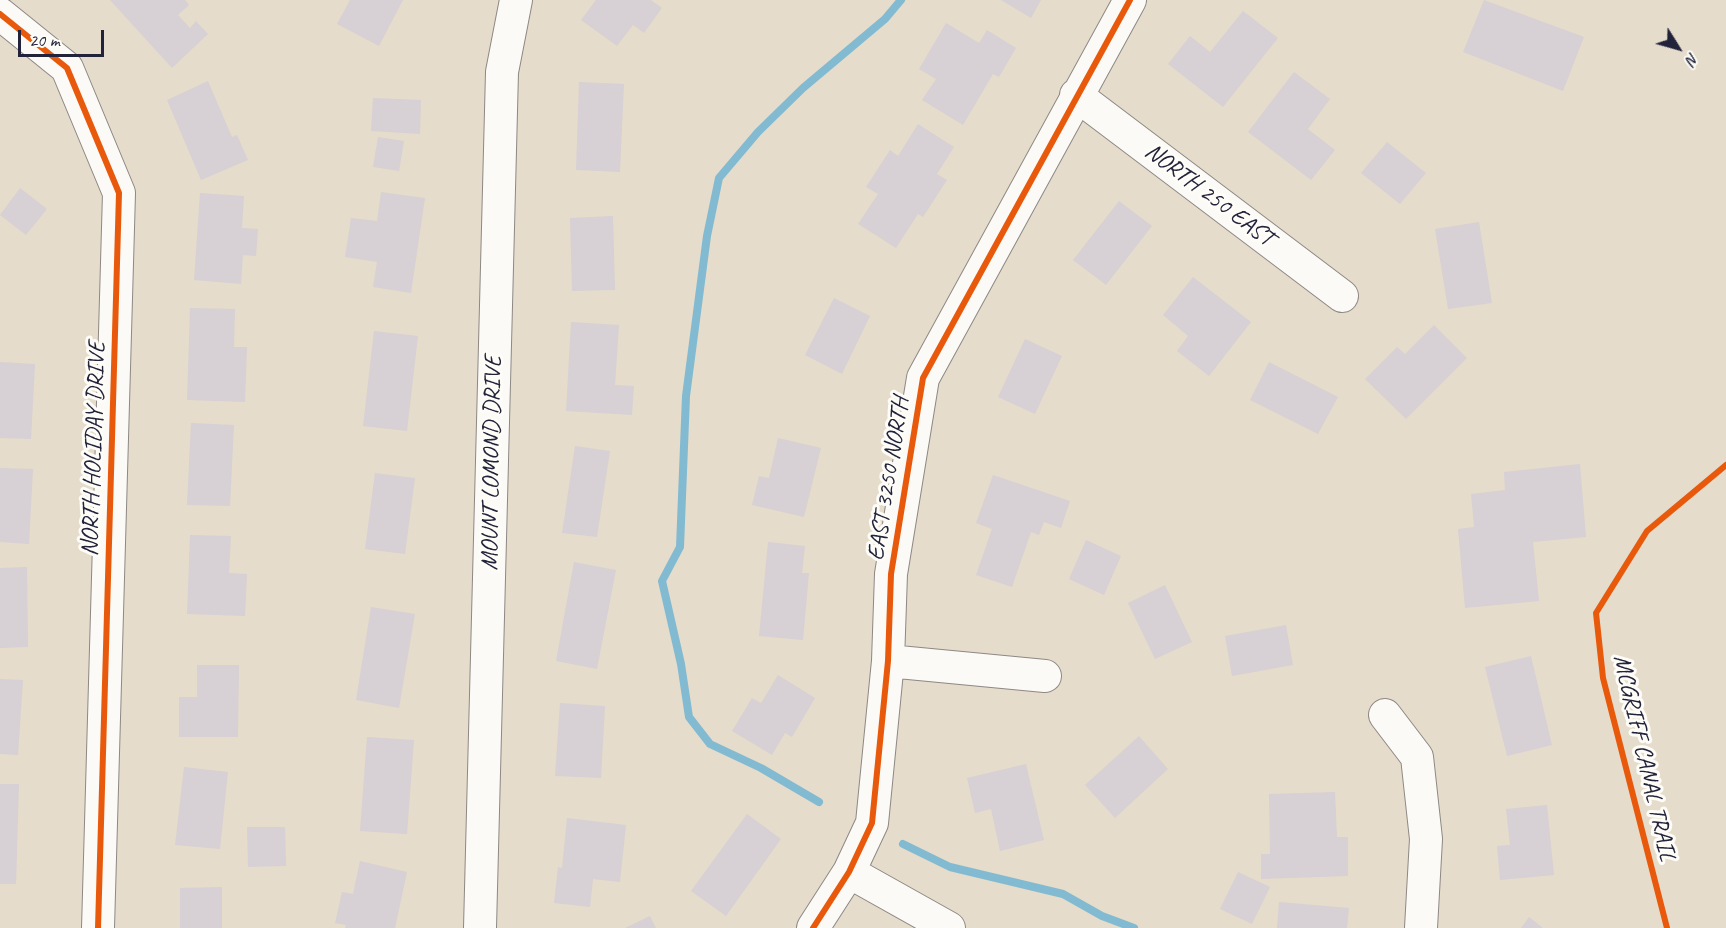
<!DOCTYPE html>
<html>
<head>
<meta charset="utf-8">
<style>
  body { margin:0 }
  #map { position:relative; width:1726px; height:928px; overflow:hidden; background:#e5dccb; font-family:Caveat,sans-serif }
  canvas { display:block }
  .north { position:absolute; left:1648px; top:18px; width:60px; height:60px; -webkit-text-stroke:4px #fdfcf7; paint-order:stroke; rotate:127deg; font-size:16px; font-weight:700; line-height:24px; text-align:center; color:#22223b }
  .north::after { content:''; display:block; margin:auto; width:21px; height:27px; background:#22223b; clip-path:polygon(50% 0,100% 100%,50% 72%,0 100%) }
  .scale { position:absolute; left:18px; top:30px; width:86px; height:27px; box-sizing:border-box; border:3px solid #22223b; border-top:0; padding-left:8px; font-size:18px; line-height:21px; white-space:nowrap; color:#22223b; -webkit-text-stroke:4px #fdfcf7; paint-order:stroke }
</style>
</head>
<body>
<div id="map">
<canvas width="1726" height="928"></canvas>
<div class="north">N</div>
<div class="scale">20 m</div>
</div>
<script>
const ctx = document.querySelector('canvas').getContext('2d');
ctx.lineJoin = 'round';
const shape = rows => new Path2D(rows.map(r => 'M' + r).join(''));
function trace(path, color, width, dash) { ctx.strokeStyle = color; ctx.lineWidth = width; ctx.lineCap = dash ? 'butt' : 'round'; ctx.setLineDash(dash || []); ctx.stroke(path); }
function fill(path, color) { ctx.fillStyle = color; ctx.fill(path, 'evenodd'); }
function label(font, color, halo, rows, align = 'center') {
  ctx.font = font + ' Caveat,sans-serif'; ctx.lineWidth = 6; ctx.setLineDash([]); ctx.textBaseline = 'middle'; ctx.strokeStyle = halo; ctx.fillStyle = color; for (const [text, x, y, turn = 0] of rows) {
    ctx.save(); ctx.translate(x, y); ctx.rotate((+turn || 0) * Math.PI / 180); ctx.textAlign = isNaN(turn) ? turn : align; if (halo) ctx.strokeText(text, 0, 0); ctx.fillText(text, 0, 0); ctx.restore();
  }
}
trace(shape([
  [819,802,761,768,710,744,689,717,681,664,662,581,680,547,686,396,707,236,719,178,758,132,803,88,885,19,901,0],
  [903,844,950,867,1063,894,1102,916,1134,928]
]), '#82bad1', 8);
fill(shape([
  [110,0,185,0,189,5,178,15,190,28,196,21,208,34,172,68],
  [350,0,403,0,379,46,337,24],
  [596,0,651,0,662,8,644,33,633,25,617,46,581,20],
  [1001,0,1041,0,1031,18],
  [1484,0,1584,37,1563,91,1463,52],
  [1243,11,1278,38,1223,107,1168,64,1190,36,1210,52],
  [946,23,979,43,987,30,1016,48,999,77,993,74,963,125,922,100,936,79,919,69],
  [1294,72,1330,99,1308,129,1335,150,1311,180,1248,132],
  [208,81,232,137,237,135,248,160,201,180,167,100],
  [579,82,624,84,620,172,576,170],
  [373,98,421,100,420,134,371,131],
  [918,124,954,147,937,174,947,180,923,217,918,214,896,248,858,224,878,194,866,187,890,150,898,156],
  [378,137,404,141,399,171,373,167],
  [1387,142,1426,173,1400,204,1361,173],
  [20,188,47,209,26,235,0,215],
  [381,192,425,198,411,293,373,287,377,262,345,257,351,218,377,221],
  [200,193,244,196,242,228,258,229,256,256,243,255,241,284,194,280],
  [1119,201,1152,226,1106,285,1073,260],
  [613,216,615,290,572,291,570,218],
  [1479,222,1492,303,1448,309,1435,229],
  [1193,277,1251,322,1209,376,1177,351,1188,336,1163,315],
  [834,298,870,316,842,374,805,355],
  [190,308,235,309,234,347,247,347,245,402,187,400],
  [571,322,619,325,615,385,634,386,632,415,566,411],
  [1434,325,1467,358,1406,419,1365,379,1397,347,1405,354],
  [374,331,418,336,407,431,363,426],
  [1025,339,1062,356,1035,414,998,397],
  [0,362,35,364,31,439,0,438],
  [1269,362,1338,397,1318,434,1250,400],
  [191,423,234,425,230,506,187,505],
  [778,438,821,448,804,517,752,505,759,476,769,478],
  [575,446,610,451,597,537,562,533],
  [1580,464,1586,537,1533,542,1539,601,1465,608,1458,529,1474,527,1471,494,1505,490,1504,472],
  [0,468,33,469,29,544,0,542],
  [375,473,415,478,405,554,365,549],
  [993,475,1070,501,1061,528,1044,522,1039,535,1031,532,1012,587,976,575,992,529,976,523],
  [190,535,231,536,229,573,247,574,245,616,187,614],
  [1086,540,1121,556,1104,595,1069,579],
  [768,542,805,546,802,573,809,573,803,640,759,636],
  [574,562,616,570,597,669,556,661],
  [27,567,28,647,0,648,0,568],
  [1165,585,1192,642,1155,659,1128,603],
  [371,607,415,614,399,708,356,700],
  [1286,625,1293,665,1232,676,1225,636],
  [1531,656,1552,745,1507,756,1485,667],
  [197,665,239,665,238,737,179,737,179,697,197,697],
  [778,675,815,698,792,737,785,733,772,755,732,731,752,698,761,703],
  [0,679,23,680,18,755,0,754],
  [560,703,605,706,601,778,555,776],
  [1139,736,1168,769,1115,818,1085,785],
  [367,737,414,740,407,834,360,831],
  [1026,764,1044,840,1000,851,991,809,975,813,967,778],
  [184,767,228,772,220,849,175,845],
  [0,784,19,784,16,884,0,884],
  [1335,792,1337,837,1348,837,1348,876,1261,879,1261,854,1270,854,1269,794],
  [1547,805,1554,875,1500,880,1497,846,1510,845,1506,809],
  [747,814,781,839,726,916,691,891],
  [567,818,626,825,620,882,593,879,590,907,554,903,558,867,562,868],
  [247,827,285,827,286,866,248,867],
  [360,861,407,872,395,928,345,928,346,925,335,923,342,892,353,894],
  [1238,872,1270,887,1252,924,1220,909],
  [222,887,222,928,180,928,180,888],
  [1279,902,1349,908,1347,928,1277,928],
  [650,916,656,928,625,928],
  [1529,917,1543,928,1521,928]
]), '#d7d0d4');
const street = shape([
  [0,14,67,68,119,193,98,928],
  [1076,95,1342,296],
  [888,661,1045,676],
  [1385,715,1417,757,1426,839,1421,928],
  [849,872,949,928],
  [480,928,502,72,516,0],
  [813,928,849,872,872,823,888,661,891,574,923,378,1130,0]
]);
trace(street, '#8d8884', 34);
trace(street, '#fbfaf7', 32);
trace(shape([
  [0,14,67,68,119,193,98,928],
  [813,928,849,872,872,823,888,661,891,574,923,378,1130,0],
  [1667,928,1603,678,1596,613,1647,531,1726,465]
]), '#e8590c', 6);
label('24px', '#22223b', '#fdfcf7', [
  ["NORTH 250 EAST",1209,195,37],
  ["NORTH HOLIDAY DRIVE",94,449,-88],
  ["MOUNT LOMOND DRIVE",492,463,-89],
  ["EAST 3250 NORTH",889,479,-81],
  ["MCGRIFF CANAL TRAIL",1644,758,77]
]);
</script>
</body>
</html>
